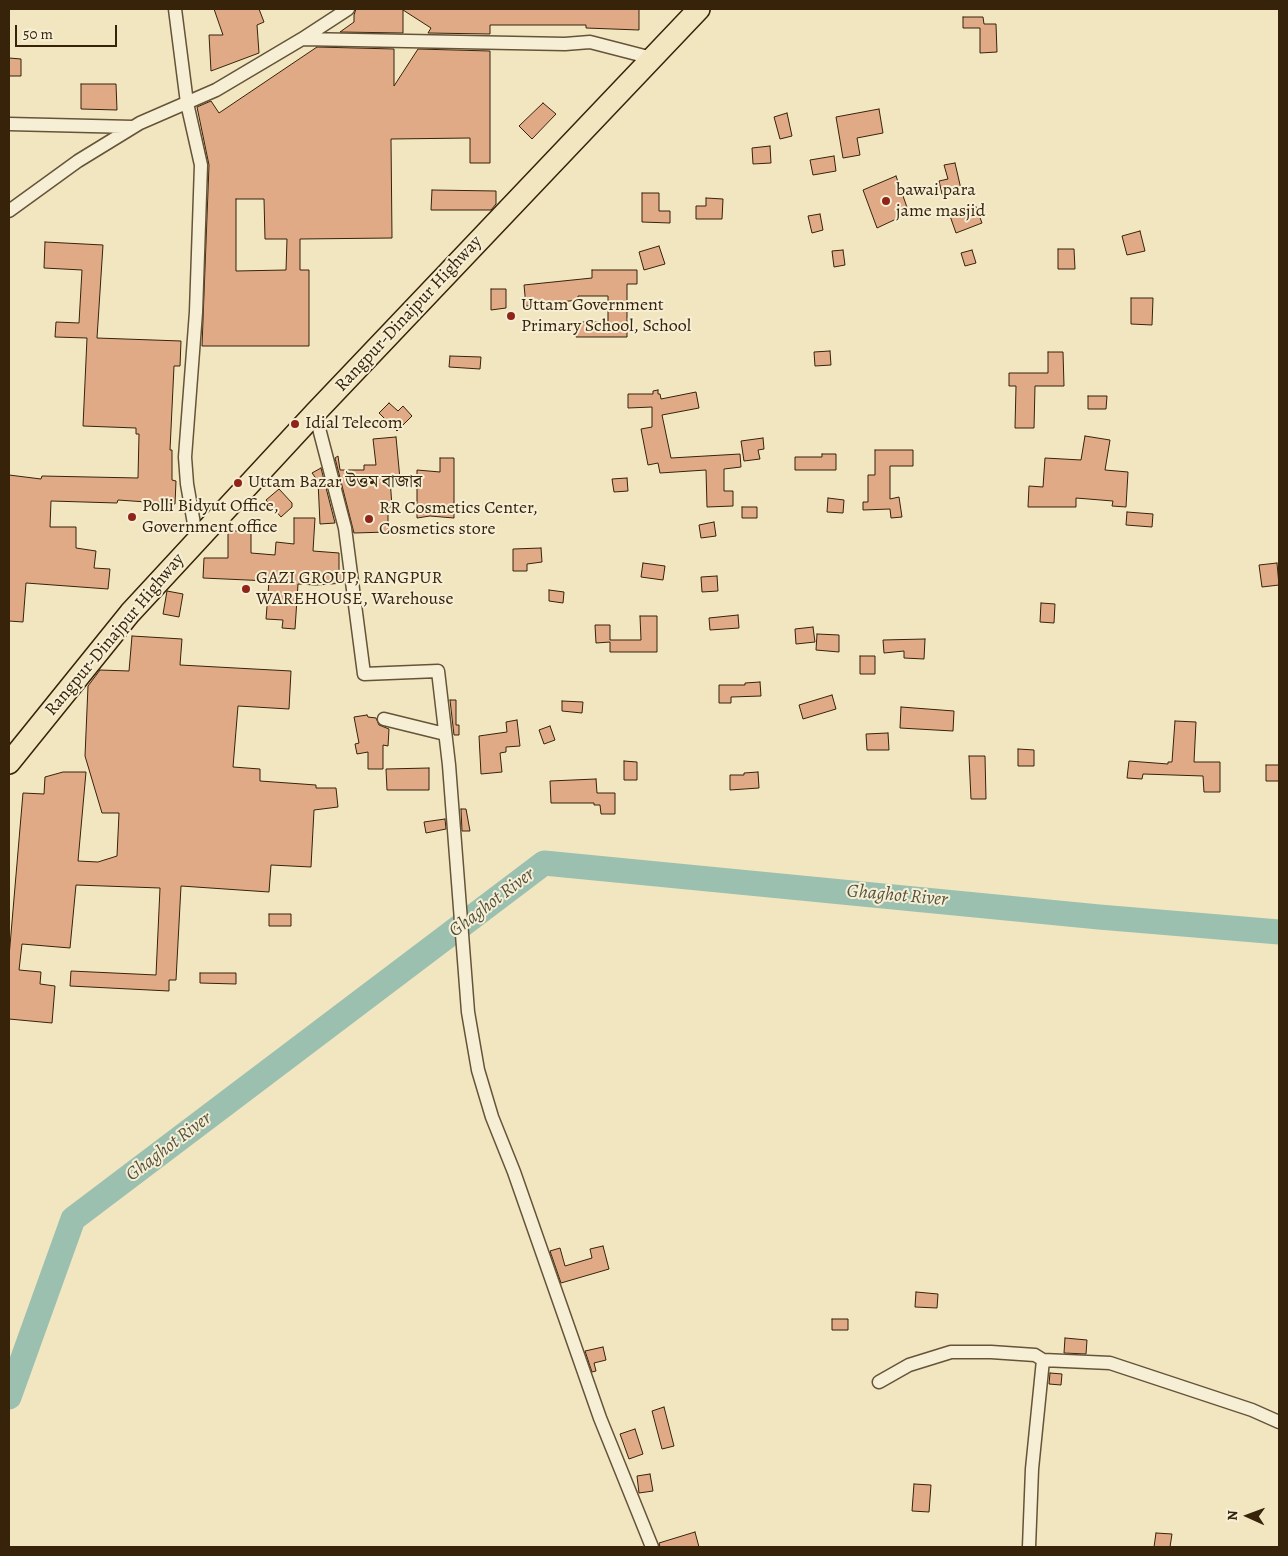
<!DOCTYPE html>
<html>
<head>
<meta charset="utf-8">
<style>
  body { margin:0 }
  #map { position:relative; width:1288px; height:1556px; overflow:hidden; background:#f1e6c0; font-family:Alegreya,serif }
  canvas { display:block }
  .frame { position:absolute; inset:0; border:10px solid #36230a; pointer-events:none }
  .north { position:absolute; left:1223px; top:1491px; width:50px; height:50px; -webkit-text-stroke:4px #f6efd6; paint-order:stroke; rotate:272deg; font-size:14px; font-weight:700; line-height:20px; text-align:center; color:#36230a }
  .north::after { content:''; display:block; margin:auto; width:18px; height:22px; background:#36230a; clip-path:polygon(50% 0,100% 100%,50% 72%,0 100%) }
  .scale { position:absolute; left:15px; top:25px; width:102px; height:22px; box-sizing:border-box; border:2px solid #36230a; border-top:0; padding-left:6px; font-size:15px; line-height:18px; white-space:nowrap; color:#36230a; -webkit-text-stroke:4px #f6efd6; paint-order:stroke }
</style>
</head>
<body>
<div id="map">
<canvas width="1288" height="1556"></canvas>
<div class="frame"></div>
<div class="north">N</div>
<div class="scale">50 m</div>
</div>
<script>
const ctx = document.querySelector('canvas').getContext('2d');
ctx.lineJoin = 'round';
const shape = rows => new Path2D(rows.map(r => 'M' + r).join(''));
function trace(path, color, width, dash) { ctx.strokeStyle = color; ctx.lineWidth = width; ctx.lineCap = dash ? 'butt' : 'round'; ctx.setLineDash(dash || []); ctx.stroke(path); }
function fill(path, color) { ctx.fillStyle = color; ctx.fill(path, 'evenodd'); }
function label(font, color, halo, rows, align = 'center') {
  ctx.font = font + ' Alegreya,"Noto Serif Bengali",serif'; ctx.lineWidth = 4; ctx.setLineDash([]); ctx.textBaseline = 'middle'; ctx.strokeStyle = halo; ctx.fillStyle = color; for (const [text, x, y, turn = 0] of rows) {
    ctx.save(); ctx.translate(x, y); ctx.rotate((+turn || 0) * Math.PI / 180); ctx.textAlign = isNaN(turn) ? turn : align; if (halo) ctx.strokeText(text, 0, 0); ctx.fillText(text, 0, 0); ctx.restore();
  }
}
trace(shape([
  [9,1397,73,1219,544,863,1099,917,1279,932]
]), '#9bc0b0', 25);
const building = shape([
  [214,9,259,9,264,22,257,25,259,53,211,71,209,35,223,35,214,9],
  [356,9,639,9,639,30,586,28,586,25,490,25,490,34,428,33,431,28,403,10,403,33,340,32,354,22,354,15,356,9],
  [963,17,983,17,984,24,996,24,997,52,980,53,980,28,963,28,963,17],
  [317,47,394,49,394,86,418,49,490,51,490,163,470,163,470,138,391,139,392,238,300,239,300,270,309,270,309,346,202,346,209,165,197,107,211,101,219,113,317,47],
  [236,199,264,199,265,239,287,239,286,270,236,271,236,199],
  [9,58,21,59,21,76,9,76,9,58],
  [81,84,116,84,117,110,81,109,81,84],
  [543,103,556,114,532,139,519,126,543,103],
  [879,109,883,133,857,138,860,155,843,158,836,117,879,109],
  [787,113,792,136,780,139,774,117,787,113],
  [770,146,771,163,753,164,752,148,770,146],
  [834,156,836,171,813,175,810,160,834,156],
  [955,163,961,189,942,194,939,181,948,179,944,165,955,163],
  [896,176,909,213,877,228,863,190,896,176],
  [432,190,496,191,496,204,491,210,431,210,432,190],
  [642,193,659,193,659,211,670,211,670,223,642,222,642,193],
  [706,198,723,199,722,219,696,219,696,206,706,206,706,198],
  [976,207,982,223,956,233,950,216,976,207],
  [820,214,823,230,812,233,808,216,820,214],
  [1140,231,1145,251,1127,255,1122,236,1140,231],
  [45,242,103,245,97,338,181,341,180,366,174,366,170,450,172,450,172,480,176,481,175,504,118,500,117,503,51,501,50,527,76,527,76,548,96,551,94,568,110,569,108,589,26,583,23,622,9,621,9,475,41,479,42,476,138,478,139,434,136,434,136,428,83,426,87,338,55,337,56,322,79,323,82,270,44,268,45,242],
  [659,246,665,264,644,270,639,252,659,246],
  [1058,249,1074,249,1075,269,1058,269,1058,249],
  [843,250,845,265,834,267,832,251,843,250],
  [972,250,976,263,965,266,961,253,972,250],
  [592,270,637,270,637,284,627,284,627,337,576,337,576,322,608,322,608,296,578,296,578,300,526,306,524,285,592,278,592,270],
  [491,289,506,289,506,308,491,310,491,289],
  [1131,298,1153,298,1152,325,1131,324,1131,298],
  [830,351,831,365,815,366,814,352,830,351],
  [1048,352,1063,352,1064,386,1035,386,1034,428,1015,428,1016,386,1009,386,1009,373,1048,373,1048,352],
  [450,356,481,357,480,369,449,367,450,356],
  [658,390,658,394,660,394,661,399,696,392,699,408,662,415,671,458,740,454,741,467,724,469,724,491,733,491,733,506,707,507,706,470,660,473,658,463,648,465,641,429,652,427,652,407,628,408,628,394,653,394,653,391,658,390],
  [1088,396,1107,396,1106,409,1088,409,1088,396],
  [389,403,398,411,403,406,412,416,397,431,379,413,389,403],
  [1085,436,1110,440,1105,470,1128,472,1126,507,1112,506,1113,501,1076,498,1076,507,1028,507,1029,486,1043,487,1045,458,1081,460,1085,436],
  [396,437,400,479,390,478,392,507,388,507,388,532,354,533,335,458,338,456,340,470,364,470,364,465,376,465,373,439,396,437],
  [763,438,764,449,758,450,760,459,744,461,741,441,763,438],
  [875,450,913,450,913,466,890,466,890,499,899,497,902,517,891,518,890,509,863,510,863,502,868,502,868,475,875,475,875,450],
  [822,454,836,454,836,470,795,470,795,457,822,457,822,454],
  [440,458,454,458,454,518,430,516,417,518,417,470,440,472,440,458],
  [321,468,335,523,320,524,318,481,312,473,321,468],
  [627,478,628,491,614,492,612,479,627,478],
  [279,489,292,503,292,507,281,517,266,500,279,489],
  [828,498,844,500,843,513,827,512,828,498],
  [742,507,757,507,757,518,742,518,742,507],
  [1127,512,1153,514,1152,527,1126,525,1127,512],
  [294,518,315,518,313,551,339,553,339,573,343,573,344,583,316,585,298,584,295,629,282,628,283,620,266,619,269,581,203,578,204,558,228,558,228,531,251,531,251,553,275,555,276,542,294,544,294,518],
  [714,522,716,536,701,538,699,525,714,522],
  [541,548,542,562,527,564,527,571,513,571,513,549,541,548],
  [643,563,665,566,663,580,641,577,643,563],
  [1277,563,1279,585,1262,587,1259,565,1277,563],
  [717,576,718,591,702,592,701,577,717,576],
  [549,590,564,592,563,603,549,601,549,590],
  [167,591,183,594,179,617,163,614,167,591],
  [1041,603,1055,604,1054,623,1040,622,1041,603],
  [738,615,739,628,710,630,709,618,738,615],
  [640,616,657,616,657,652,610,652,610,642,596,643,595,625,610,625,610,640,641,640,640,616],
  [813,627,815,642,796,644,795,629,813,627],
  [817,634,839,635,839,652,816,650,817,634],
  [132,636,182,639,180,665,291,671,289,709,238,706,233,767,260,769,260,781,316,785,316,788,336,788,338,807,314,810,311,867,271,865,269,892,181,886,176,980,169,980,169,991,70,986,71,971,156,975,160,888,76,885,70,948,22,944,19,970,41,972,40,984,55,986,52,1023,9,1019,9,957,23,793,44,794,45,777,63,772,86,772,78,861,98,862,117,856,119,813,102,813,85,756,88,686,100,670,129,671,132,636],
  [925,639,924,659,904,658,904,651,884,653,883,640,925,639],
  [860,656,875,656,875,674,860,674,860,656],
  [760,682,761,696,731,697,731,703,719,703,719,685,745,685,745,683,760,682],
  [832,695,836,709,803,719,799,705,832,695],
  [450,700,456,700,456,725,459,725,459,735,454,735,450,700],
  [562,701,583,702,582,713,562,711,562,701],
  [901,707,954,711,953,731,900,728,901,707],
  [367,715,368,717,376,718,379,725,389,729,388,746,383,745,383,769,368,769,368,752,357,754,355,744,359,743,354,717,367,715],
  [517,720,520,746,506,747,506,752,500,753,502,772,481,774,479,736,507,732,506,722,517,720],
  [1175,721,1196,722,1194,762,1220,762,1220,792,1204,792,1203,776,1143,774,1142,779,1127,778,1129,761,1168,764,1168,762,1172,762,1175,721],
  [550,726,555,740,544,744,539,730,550,726],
  [888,733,889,750,867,750,866,734,888,733],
  [1018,749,1034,750,1034,766,1018,766,1018,749],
  [969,756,985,756,986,799,971,799,969,756],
  [624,761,637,762,637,780,624,780,624,761],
  [1266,765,1279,765,1279,781,1266,781,1266,765],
  [429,768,429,790,387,790,386,769,429,768],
  [758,772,759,788,730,790,730,775,744,775,744,773,758,772],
  [596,779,597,793,615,793,615,814,601,814,600,805,594,805,594,803,551,803,550,781,596,779],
  [461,809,466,809,470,831,462,831,461,809],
  [445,819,446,829,426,833,424,822,445,819],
  [269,914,291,914,291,926,269,926,269,914],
  [200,973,236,973,236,984,200,983,200,973],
  [603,1246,609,1269,561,1283,550,1251,560,1248,565,1266,592,1258,590,1249,603,1246],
  [916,1292,938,1294,937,1308,915,1307,916,1292],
  [832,1319,848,1319,848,1330,832,1330,832,1319],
  [1065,1338,1087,1340,1086,1354,1064,1353,1065,1338],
  [603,1347,606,1360,594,1363,596,1371,592,1372,585,1351,603,1347],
  [1050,1373,1062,1374,1061,1385,1049,1384,1050,1373],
  [664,1407,674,1446,662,1449,652,1411,664,1407],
  [635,1429,643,1454,629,1459,620,1434,635,1429],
  [650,1474,653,1491,639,1493,637,1476,650,1474],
  [914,1484,931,1485,929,1512,912,1511,914,1484],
  [695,1532,699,1547,660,1547,659,1543,695,1532],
  [1156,1533,1172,1534,1170,1547,1154,1547,1156,1533]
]);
fill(building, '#e1aa87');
trace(building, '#36230a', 1);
const minor = shape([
  [175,9,187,103,201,165,196,312,185,457,187,484,197,541],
  [302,39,565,44,590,42,652,58],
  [9,124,133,127],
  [9,211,78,161,140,123,216,90,302,39,348,9],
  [315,413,345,528,364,674,438,671,449,765,468,1012,478,1070,492,1117,514,1172,600,1418,652,1547],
  [384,719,445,734],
  [879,1382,909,1365,951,1352,991,1352,1035,1355,1043,1360,1110,1363,1252,1410,1279,1422],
  [1029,1547,1032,1469,1043,1360]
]);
const trunk = shape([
  [9,763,130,613,315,413,699,9]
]);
trace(minor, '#655438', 15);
trace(trunk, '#36230a', 24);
trace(minor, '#f6efd6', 12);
trace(trunk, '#f1e6c0', 21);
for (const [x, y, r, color] of [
  [886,201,5,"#8f2418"],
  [511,316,5,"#8f2418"],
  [295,424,5,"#8f2418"],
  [238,483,5,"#8f2418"],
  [132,517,5,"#8f2418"],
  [369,519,5,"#8f2418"],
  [246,589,5,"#8f2418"]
]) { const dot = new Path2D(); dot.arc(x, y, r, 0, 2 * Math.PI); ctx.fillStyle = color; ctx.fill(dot); trace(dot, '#f6efd6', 2); }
label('18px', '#36230a', '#f6efd6', [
  ["bawai para",896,191],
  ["jame masjid",896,212],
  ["Uttam Government",521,306],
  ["Primary School, School",521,327],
  ["Idial Telecom",305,424],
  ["Uttam Bazar উত্তম বাজার",248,483],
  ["Polli Bidyut Office,",142,507],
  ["Government office",142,528],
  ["RR Cosmetics Center,",379,509],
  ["Cosmetics store",379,530],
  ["GAZI GROUP, RANGPUR",256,579],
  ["WAREHOUSE, Warehouse",256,600]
], 'left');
label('18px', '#36230a', '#f6efd6', [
  ["Rangpur-Dinajpur Highway",409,314,-47],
  ["Rangpur-Dinajpur Highway",115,635,-50]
]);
label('italic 19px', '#54523c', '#f6efd6', [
  ["Ghaghot River",897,896,5],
  ["Ghaghot River",492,903,-37],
  ["Ghaghot River",169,1147,-37]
]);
</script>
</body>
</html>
